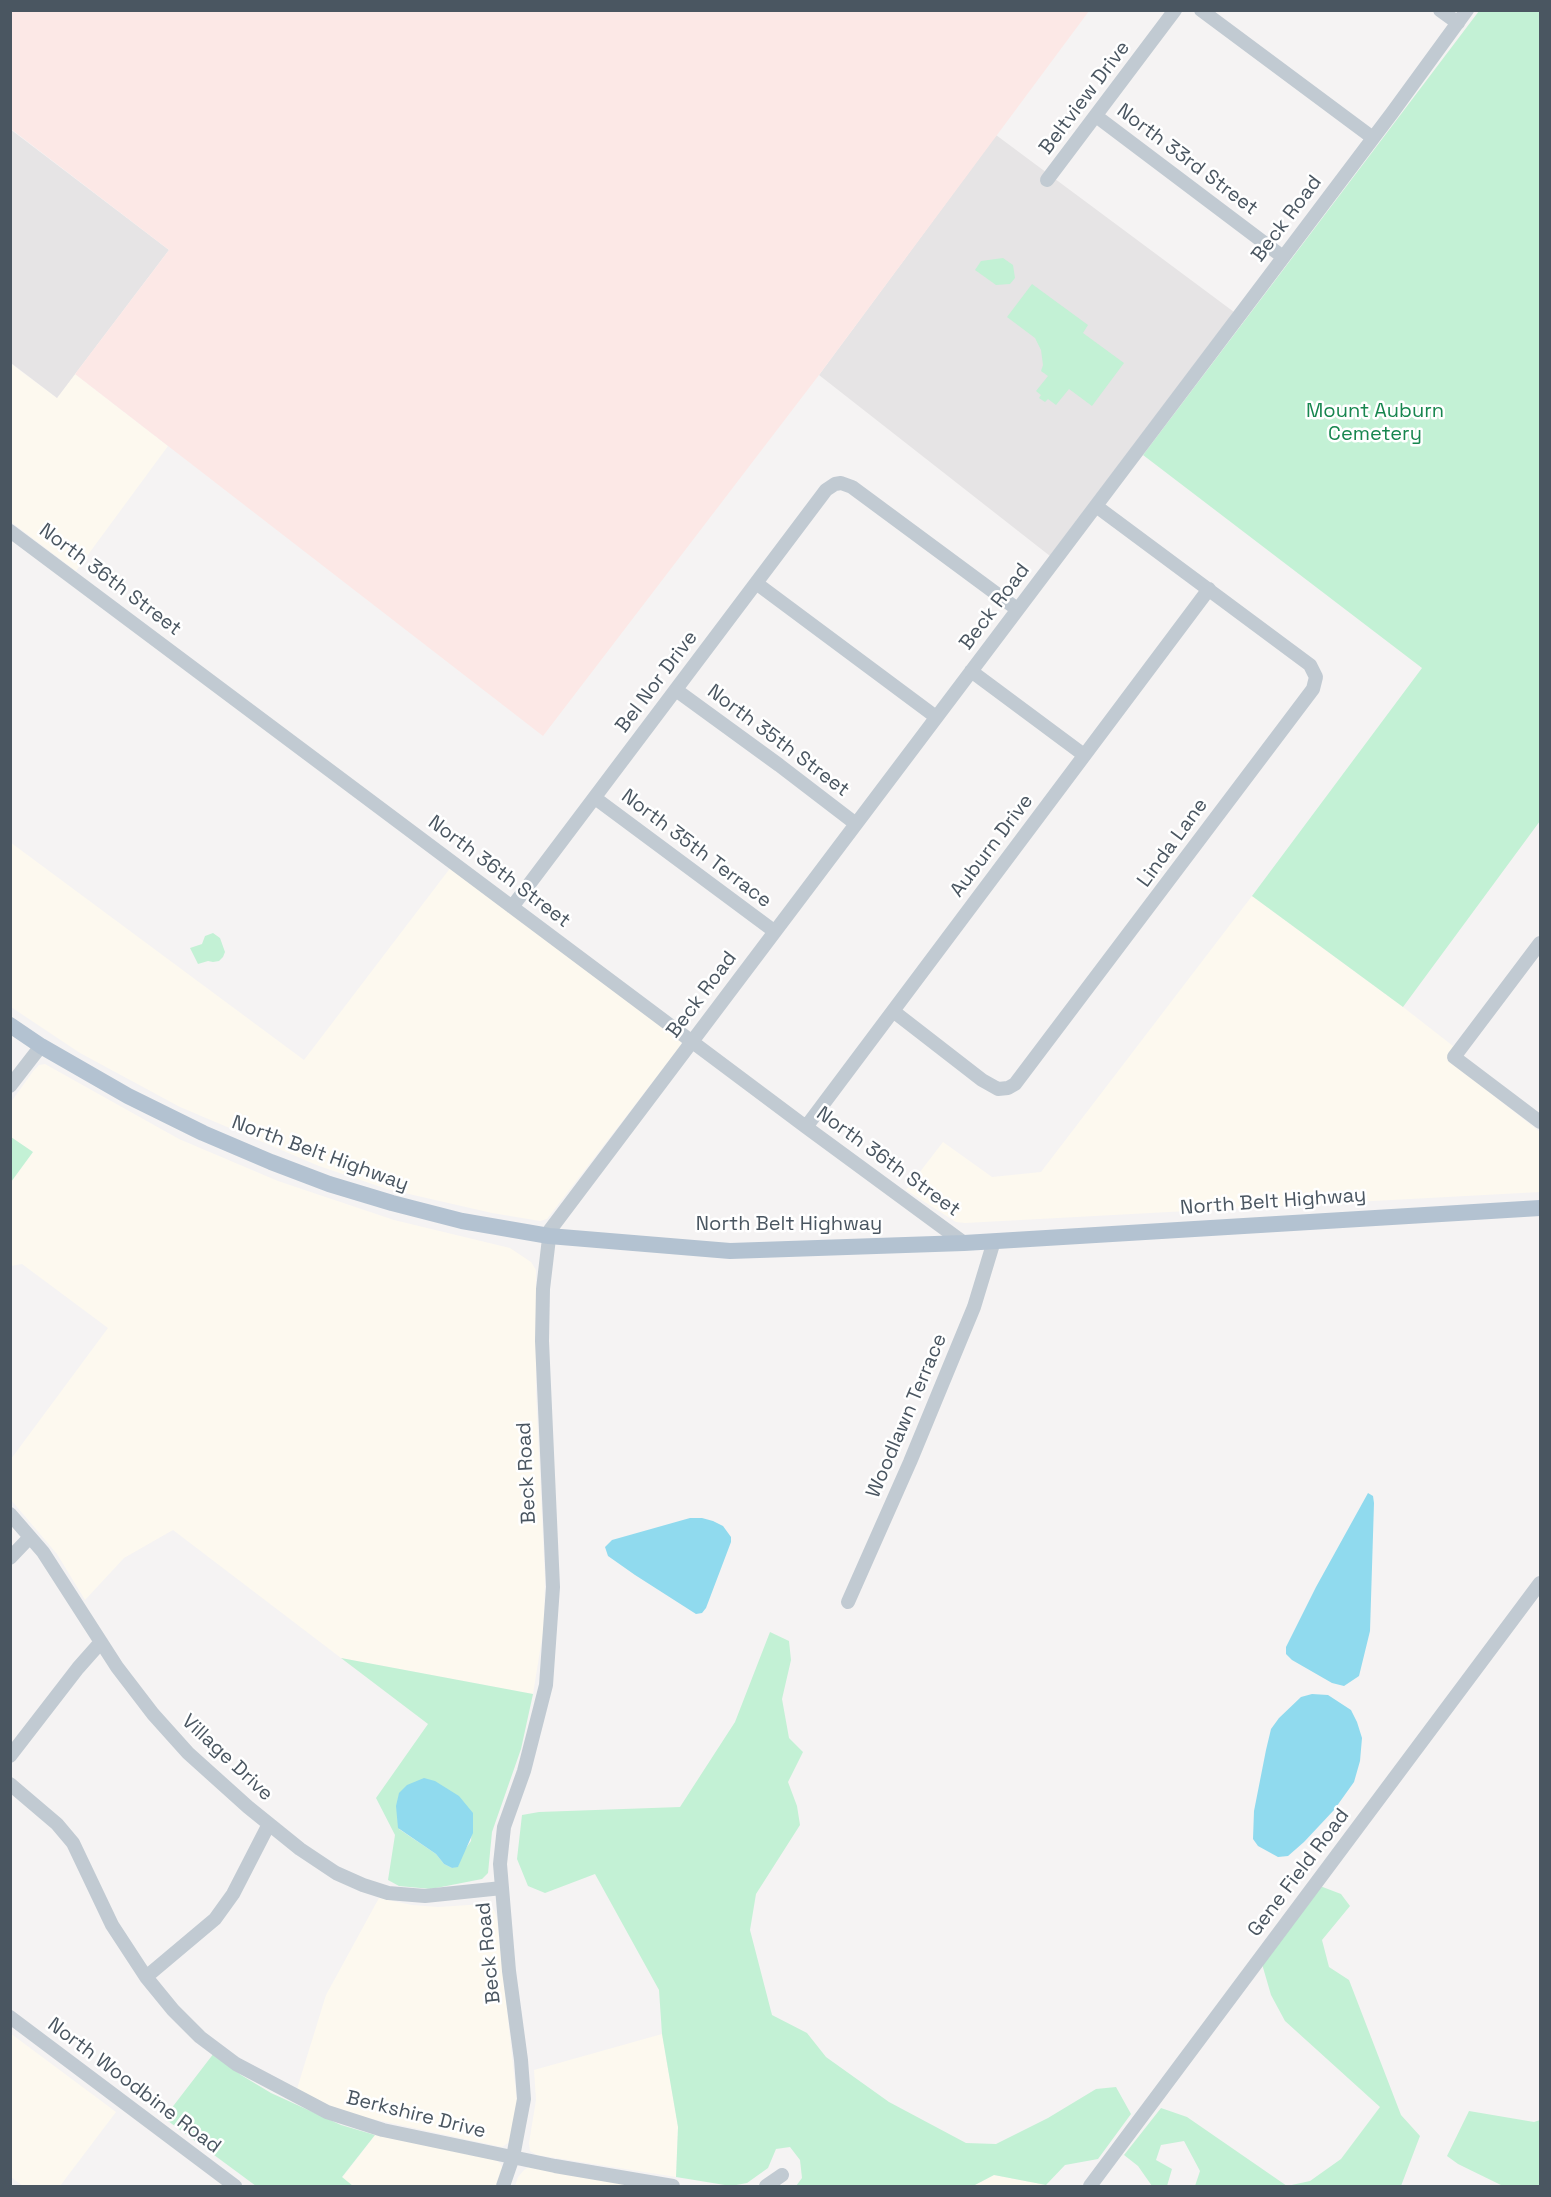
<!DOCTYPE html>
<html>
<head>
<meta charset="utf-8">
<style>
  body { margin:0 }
  #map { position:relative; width:1551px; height:2197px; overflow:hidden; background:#f5f3f3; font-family:"Space Grotesk",sans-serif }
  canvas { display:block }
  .frame { position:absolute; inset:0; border:12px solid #4a5661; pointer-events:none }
</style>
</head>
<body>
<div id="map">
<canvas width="1551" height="2197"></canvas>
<div class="frame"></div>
</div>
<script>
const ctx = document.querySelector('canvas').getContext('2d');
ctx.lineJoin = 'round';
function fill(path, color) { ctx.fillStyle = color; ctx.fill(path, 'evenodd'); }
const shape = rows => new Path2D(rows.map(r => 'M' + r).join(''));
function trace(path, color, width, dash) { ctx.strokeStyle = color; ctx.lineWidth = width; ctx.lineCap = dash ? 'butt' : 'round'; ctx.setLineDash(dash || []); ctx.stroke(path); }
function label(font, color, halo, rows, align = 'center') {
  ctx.font = font + ' "Space Grotesk",sans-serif'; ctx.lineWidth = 5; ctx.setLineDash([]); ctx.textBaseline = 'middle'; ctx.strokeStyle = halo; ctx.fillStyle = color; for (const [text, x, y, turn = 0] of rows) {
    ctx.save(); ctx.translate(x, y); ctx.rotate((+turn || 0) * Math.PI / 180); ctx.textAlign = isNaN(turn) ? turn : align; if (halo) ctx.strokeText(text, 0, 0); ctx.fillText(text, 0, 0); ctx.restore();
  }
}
fill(shape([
  [10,363,57,398,75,374,168,446,76,571,11,522],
  [10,842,304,1060,451,867,681,1040,681,1045,547,1219,540,1221,492,1213,387,1189,319,1166,180,1107,80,1053,11,1007],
  [1252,896,1403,1007,1453,1046,1457,1067,1540,1132,1540,1192,965,1223,956,1222,906,1190,943,1142,992,1177,1041,1172],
  [45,1064,179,1139,278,1181,394,1220,510,1248,531,1262,536,1270,536,1392,545,1579,544,1626,533,1694,341,1658,173,1530,124,1558,85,1600,57,1554,11,1500,11,1459,108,1328,22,1264,11,1266,10,1182,33,1152,11,1137,11,1102,34,1070,39,1065],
  [379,1898,412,1905,438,1907,484,1904,489,1905,494,1910,497,1918,517,2102,511,2134,508,2143,502,2147,354,2115,296,2092,326,1995],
  [10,2033,116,2112,60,2186,23,2186,11,2177],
  [662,2034,678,2127,676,2177,537,2155,530,2151,529,2143,536,2100,534,2070],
  [375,2135,494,2159,500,2163,503,2169,497,2186,353,2186,342,2178],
  [529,2167,632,2186,515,2186,518,2177,524,2170],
  [994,2175,1046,2185,1048,2186,973,2186]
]), '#fdf9ef');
fill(shape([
  [10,129,169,250,57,398,11,363],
  [996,135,1234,312,1050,556,819,375]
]), '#e6e4e5');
fill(shape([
  [10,11,11,10,1089,11,819,375,543,736,75,374,169,250,11,129]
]), '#fce8e6');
fill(shape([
  [1479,11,1540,11,1540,821,1403,1007,1252,896,1422,668,1143,455],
  [1003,258,1013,265,1015,278,1010,284,996,285,975,270,981,261],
  [1032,284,1088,325,1083,333,1124,363,1092,406,1069,389,1056,405,1048,399,1045,402,1039,398,1041,395,1036,391,1048,376,1041,371,1043,365,1041,350,1035,338,1007,317],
  [213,933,220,938,225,952,223,957,219,961,213,962,208,961,198,964,190,948,202,944,205,936],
  [11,1137,33,1152,11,1182],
  [770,1632,789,1641,791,1660,782,1699,789,1738,803,1752,788,1782,797,1806,800,1825,756,1894,750,1930,772,2015,807,2033,826,2057,889,2102,966,2143,996,2144,1048,2118,1096,2089,1116,2087,1131,2114,1098,2159,1065,2165,1046,2185,994,2175,973,2186,796,2186,802,2178,800,2160,790,2147,776,2149,768,2168,747,2183,731,2186,676,2177,678,2127,662,2034,659,1990,595,1874,545,1893,528,1886,517,1859,522,1815,539,1812,680,1807,735,1722],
  [341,1658,533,1694,521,1749,492,1832,488,1873,482,1879,431,1889,399,1886,388,1880,395,1835,376,1798,428,1724],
  [473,1813,471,1841,464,1851,458,1866,452,1868,444,1864,436,1854,399,1829],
  [1320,1886,1341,1894,1350,1906,1322,1940,1329,1967,1349,1980,1401,2115,1420,2136,1401,2186,1195,2186,1200,2171,1184,2141,1161,2145,1156,2160,1172,2169,1167,2186,1152,2186,1138,2166,1124,2155,1161,2108,1187,2117,1287,2186,1310,2181,1341,2159,1380,2107,1285,2021,1271,1995,1262,1964],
  [214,2053,241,2075,271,2093,341,2125,375,2135,342,2177,353,2186,256,2186,164,2118],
  [1469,2111,1534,2122,1540,2120,1540,2186,1503,2186,1458,2164,1447,2156]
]), '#c3f1d5');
fill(shape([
  [1368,1493,1373,1496,1374,1503,1370,1631,1359,1676,1344,1686,1332,1683,1292,1660,1286,1654,1286,1647,1316,1587],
  [690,1518,702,1518,713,1521,723,1526,731,1537,731,1542,706,1608,702,1613,696,1614,635,1575,608,1556,605,1547,612,1540],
  [1312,1694,1328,1695,1351,1710,1357,1722,1362,1738,1360,1761,1354,1782,1334,1810,1304,1842,1288,1856,1278,1857,1258,1846,1253,1839,1254,1811,1266,1750,1271,1729,1279,1718,1301,1697],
  [424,1778,435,1781,459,1796,473,1813,473,1833,458,1867,452,1868,444,1864,436,1854,398,1828,396,1806,399,1793,407,1785]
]), '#90daee');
trace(shape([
  [1201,10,1373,138],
  [1440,10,1458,23],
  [1096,116,1283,257],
  [1047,180,1175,10],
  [10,531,806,1127,964,1243],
  [756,583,936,717],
  [971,671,1084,755],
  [676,690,779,765,856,824],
  [595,798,774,931],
  [512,907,826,490,835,484,841,483,852,487,1017,609],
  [1540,943,1454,1057,1540,1122],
  [893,1011,982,1080,998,1089,1008,1088,1015,1084,1313,689,1316,677,1310,665,1096,506],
  [10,1086,41,1046],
  [806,1127,1209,589],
  [10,1514,43,1552,117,1667,153,1714,188,1753,248,1807,300,1849,336,1873,363,1885,388,1893,425,1896,502,1888],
  [10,1558,30,1537],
  [848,1602,910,1462,974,1307,994,1241],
  [10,1756,78,1668,101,1642],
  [10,1784,57,1824,73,1843,112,1925,146,1977,173,2010,200,2037,236,2064,327,2112,383,2130,555,2166,673,2186],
  [146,1977,215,1919,233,1894,269,1824],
  [10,2017,235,2186],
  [503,2186,513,2157,524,2099,521,2060,509,1971,500,1864,504,1827,524,1771,546,1685,553,1587,542,1341,543,1289,550,1230,1392,113,1467,10],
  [766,2186,782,2175],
  [1090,2186,1540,1583]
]), '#c1cad2', 14);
trace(shape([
  [10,1025,41,1046,128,1096,203,1133,271,1162,329,1184,392,1203,462,1221,549,1236,730,1251,964,1243,1540,1208]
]), '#b3c2d1', 16);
label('20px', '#4a5661', '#fff', [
  ["Beltview Drive",1085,98,-53],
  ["North 33rd Street",1187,160,37],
  ["Beck Road",1287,219,-53],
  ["North 36th Street",110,580,37],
  ["Beck Road",995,607,-53],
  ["Bel Nor Drive",657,682,-53],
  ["North 35th Street",778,741,37],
  ["Linda Lane",1173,843,-54],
  ["Auburn Drive",992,846,-53],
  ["North 35th Terrace",696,849,37],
  ["North 36th Street",499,872,37],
  ["Beck Road",702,995,-53],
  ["North Belt Highway",320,1154,20],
  ["North 36th Street",888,1162,36],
  ["North Belt Highway",1273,1202,-4],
  ["North Belt Highway",789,1225],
  ["Woodlawn Terrace",907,1416,-67],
  ["Beck Road",527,1473,-93],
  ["Village Drive",227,1758,43],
  ["Gene Field Road",1299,1873,-53],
  ["Beck Road",489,1953,-96],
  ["North Woodbine Road",134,2086,37],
  ["Berkshire Drive",416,2115,14]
]);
label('20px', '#17864f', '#fff', [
  ["Mount Auburn",1375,412],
  ["Cemetery",1375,435]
]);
</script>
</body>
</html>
